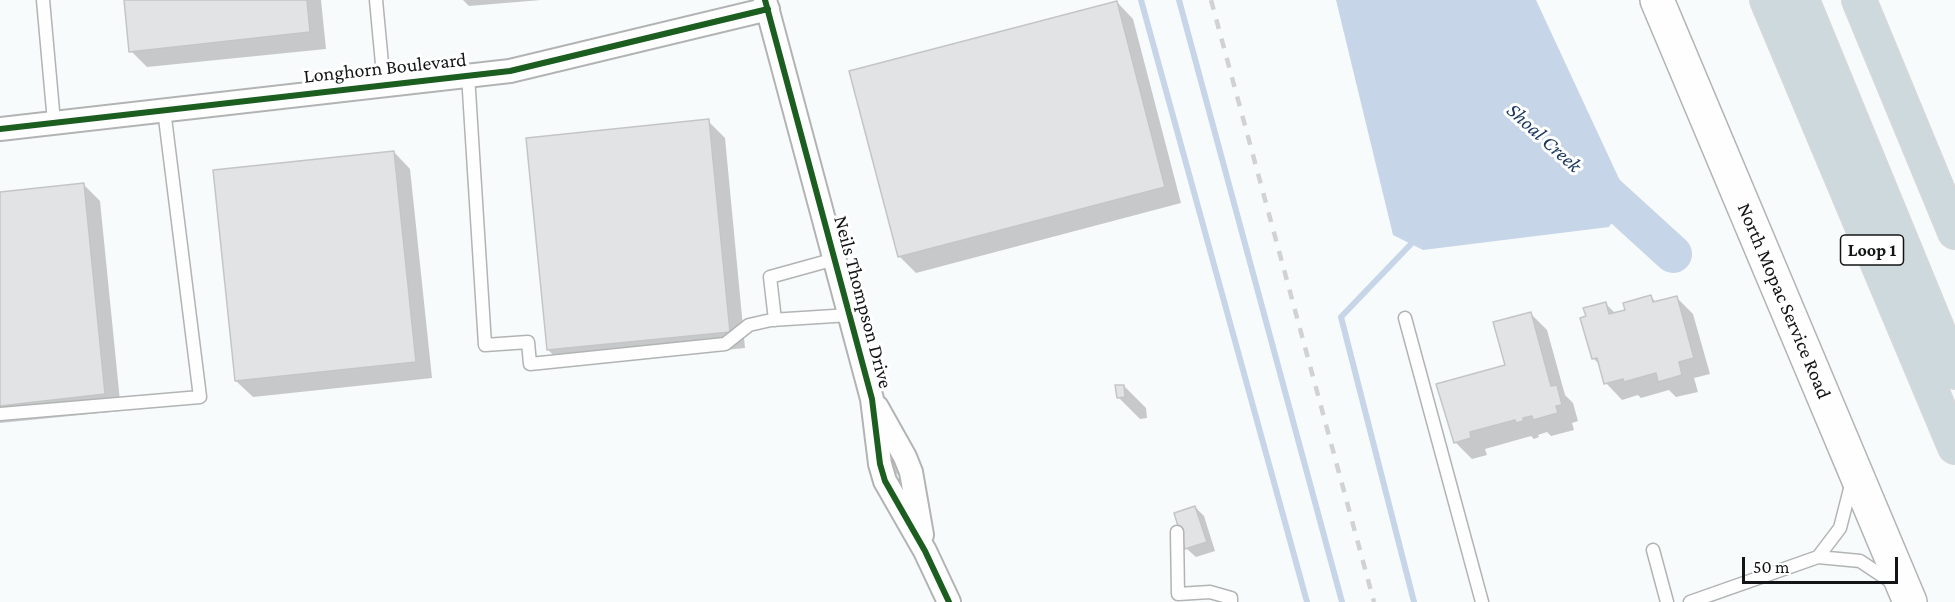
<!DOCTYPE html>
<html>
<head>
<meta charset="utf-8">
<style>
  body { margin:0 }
  #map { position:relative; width:1955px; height:602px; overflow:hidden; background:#f8fbfc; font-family:"Crimson Pro",serif }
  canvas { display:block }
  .scale { position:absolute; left:1742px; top:557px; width:156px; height:27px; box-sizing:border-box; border:3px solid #131415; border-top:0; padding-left:8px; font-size:18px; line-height:21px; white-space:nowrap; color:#131415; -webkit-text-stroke:4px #fff; paint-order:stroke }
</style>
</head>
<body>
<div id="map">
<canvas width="1955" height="602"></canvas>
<div class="scale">50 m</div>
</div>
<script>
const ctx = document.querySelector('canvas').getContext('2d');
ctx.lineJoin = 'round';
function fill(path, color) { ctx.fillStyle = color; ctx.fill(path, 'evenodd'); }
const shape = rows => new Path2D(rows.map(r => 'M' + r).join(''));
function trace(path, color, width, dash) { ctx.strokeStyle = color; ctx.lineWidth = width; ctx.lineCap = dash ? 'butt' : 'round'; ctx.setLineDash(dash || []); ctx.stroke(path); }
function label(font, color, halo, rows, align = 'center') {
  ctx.font = font + ' "Crimson Pro",serif'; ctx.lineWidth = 6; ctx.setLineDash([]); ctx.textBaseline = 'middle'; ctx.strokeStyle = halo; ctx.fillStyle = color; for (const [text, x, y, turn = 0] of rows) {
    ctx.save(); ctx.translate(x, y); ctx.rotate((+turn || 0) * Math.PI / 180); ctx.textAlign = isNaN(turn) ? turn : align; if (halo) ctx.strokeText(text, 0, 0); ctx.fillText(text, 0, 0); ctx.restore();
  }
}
fill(shape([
  [1336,0,1536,0,1628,198,1609,227,1423,250,1393,235]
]), '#c6d5e8');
fill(shape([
  [126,0,321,0,326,49,147,67,131,51],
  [463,0,541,0,469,6],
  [1117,2,1133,19,1181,203,916,273,899,256],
  [708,121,725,138,745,348,565,366,548,350],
  [394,152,410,169,432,378,253,397,236,381],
  [84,185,100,201,121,411,0,423,0,194],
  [1651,297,1657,303,1676,297,1693,314,1710,374,1694,378,1698,392,1676,397,1669,390,1641,398,1638,395,1622,400,1606,383,1601,366,1593,358,1605,303,1616,314,1627,311],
  [1530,313,1547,330,1565,395,1573,403,1578,421,1572,423,1574,430,1551,436,1547,432,1538,435,1539,437,1534,439,1531,436,1485,449,1487,455,1472,459,1455,442,1507,366],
  [1124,386,1146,408,1147,418,1140,419,1118,397],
  [892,463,896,463,917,494,895,472],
  [1195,507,1204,516,1215,551,1196,557,1187,549,1175,514]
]), '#0003');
trace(shape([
  [1141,0,1307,602],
  [1179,0,1342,602],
  [1413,239,1411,244,1341,317,1414,602]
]), '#c6d5e8', 6);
trace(shape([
  [1583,172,1673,254]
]), '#c6d5e8', 38);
const building = shape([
  [124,0,307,0,310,32,129,52,124,0],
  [1117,1,1165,187,898,257,849,71,1117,1],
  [709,119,730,332,547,350,526,138,709,119],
  [394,151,416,362,235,381,213,170,394,151],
  [84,183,105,394,0,406,0,192,84,183],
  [1651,295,1653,302,1677,296,1694,358,1679,362,1682,375,1658,382,1656,373,1624,382,1623,379,1604,384,1597,358,1592,359,1580,318,1586,316,1583,308,1606,302,1609,314,1625,310,1623,303,1651,295],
  [1531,312,1551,386,1557,385,1562,405,1556,406,1558,413,1533,420,1532,416,1523,418,1523,421,1516,423,1515,420,1470,432,1471,438,1454,443,1436,384,1505,365,1493,322,1531,312],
  [1115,385,1124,385,1125,397,1117,398,1115,385],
  [1195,506,1207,542,1185,549,1174,513,1195,506]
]);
fill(building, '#e1e3e4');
trace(building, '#c4c6c6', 1.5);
const lane = shape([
  [43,0,54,122],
  [376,0,384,85],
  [468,75,485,345,528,342,530,364,725,344,749,325,771,320,850,315],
  [1405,318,1482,602],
  [775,320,770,277,835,259],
  [0,414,200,397,164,110],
  [1177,532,1178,594,1210,592,1231,598,1231,602],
  [1653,550,1667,602],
  [1818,557,1840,528,1852,481],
  [1690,602,1818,557,1860,561,1893,583]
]);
const street = shape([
  [765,0,872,399,880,464,885,481,925,551,949,602],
  [0,129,510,71,768,9],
  [877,407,905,457,911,472,922,535]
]);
const secondary = shape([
  [1657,0,1910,602]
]);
const highway = shape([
  [1767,0,1955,447],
  [1802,0,1955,372],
  [1859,0,1955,232]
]);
trace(lane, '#b2b4b4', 15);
trace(street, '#b2b4b4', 26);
trace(secondary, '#b2b4b4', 36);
trace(highway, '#d7d8d9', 36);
trace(lane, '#fefeff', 12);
trace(street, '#fefeff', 22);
trace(secondary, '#fefeff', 33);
trace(highway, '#ced9de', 33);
trace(shape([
  [1211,0,1374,602]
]), '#d1d2d2', 4.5, [10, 10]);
trace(shape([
  [765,0,872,399,880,464,885,481,925,551,949,602],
  [0,129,510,71,768,9]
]), '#1b5e20', 6);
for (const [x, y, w] of [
  [1872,250,63]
]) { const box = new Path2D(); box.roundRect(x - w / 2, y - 15, w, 30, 4.5); ctx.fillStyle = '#fff'; ctx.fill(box); trace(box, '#131415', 1.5); }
label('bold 18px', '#131415', null, [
  ["Loop 1",1872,250]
]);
label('20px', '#131415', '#fff', [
  ["Longhorn Boulevard",385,68,-6],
  ["North Mopac Service Road",1784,301,67],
  ["Neils Thompson Drive",863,302,75]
]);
label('italic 21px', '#1b395e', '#fff', [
  ["Shoal Creek",1544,138,42]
]);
</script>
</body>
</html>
